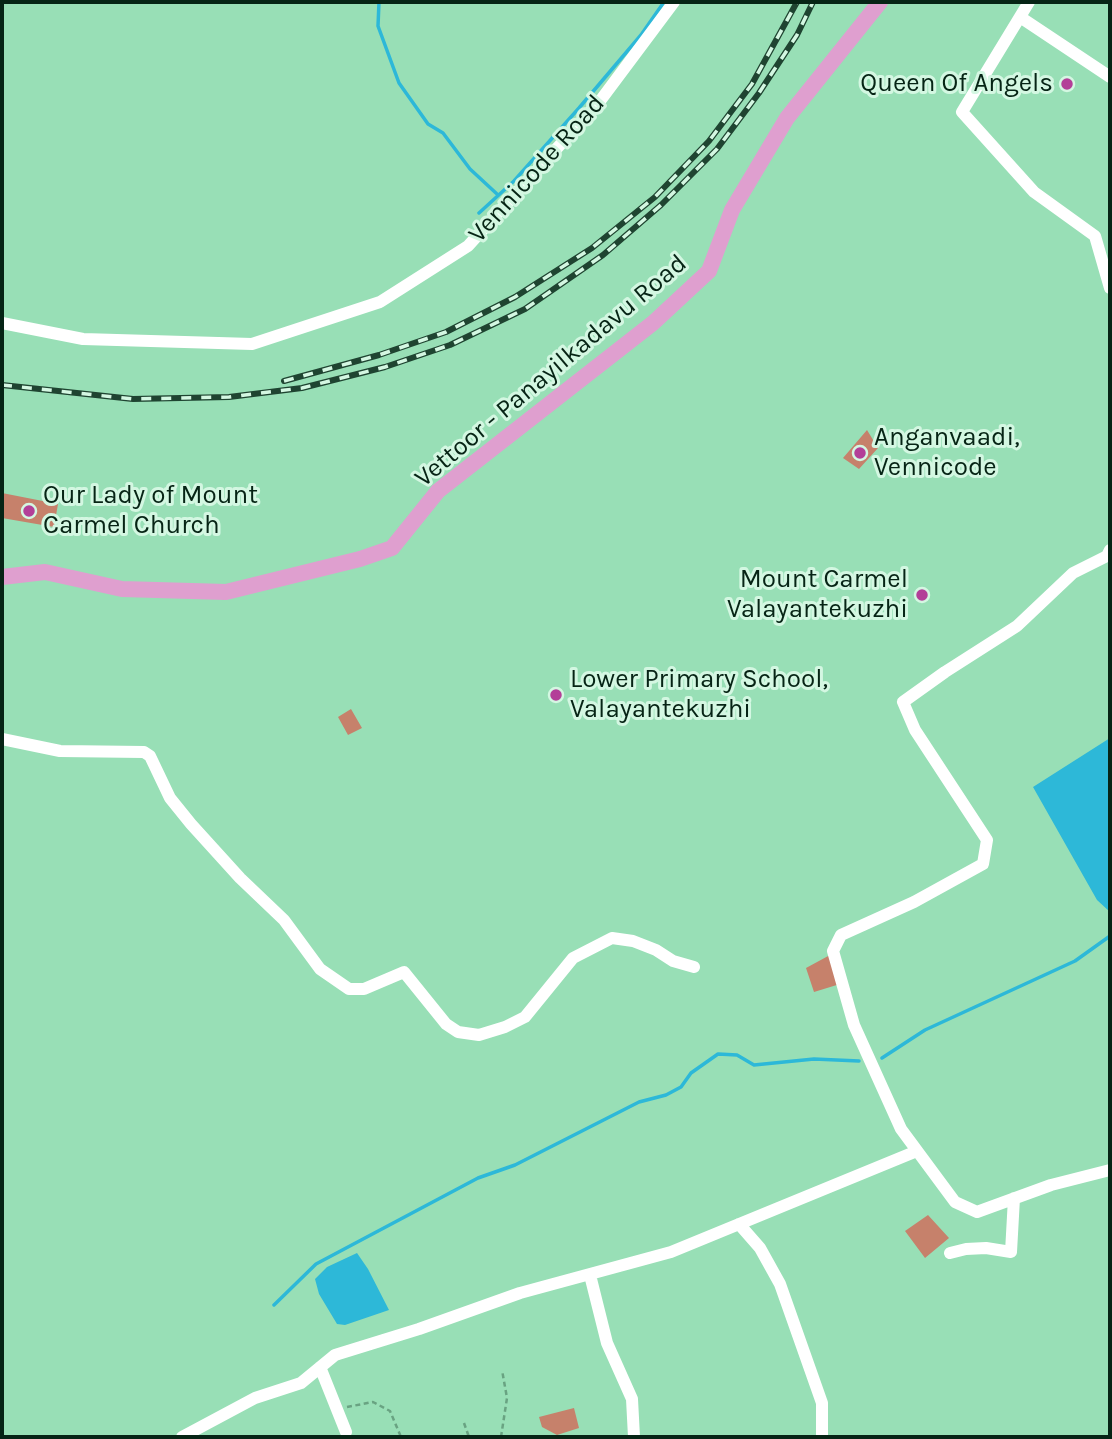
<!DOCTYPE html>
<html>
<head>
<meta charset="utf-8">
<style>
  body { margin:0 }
  #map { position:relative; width:1112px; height:1439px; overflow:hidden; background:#98dfb6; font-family:Karla,sans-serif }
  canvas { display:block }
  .frame { position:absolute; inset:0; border:4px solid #062415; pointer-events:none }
</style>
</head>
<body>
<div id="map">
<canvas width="1112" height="1439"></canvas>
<div class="frame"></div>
</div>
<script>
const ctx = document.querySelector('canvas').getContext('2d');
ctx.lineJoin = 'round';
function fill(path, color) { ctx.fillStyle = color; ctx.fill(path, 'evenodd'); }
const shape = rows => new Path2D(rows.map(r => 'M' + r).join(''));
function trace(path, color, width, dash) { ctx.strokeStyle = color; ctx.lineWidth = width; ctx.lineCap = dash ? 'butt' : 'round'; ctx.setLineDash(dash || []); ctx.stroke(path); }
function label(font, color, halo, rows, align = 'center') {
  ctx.font = font + ' Karla,sans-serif'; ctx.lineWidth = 6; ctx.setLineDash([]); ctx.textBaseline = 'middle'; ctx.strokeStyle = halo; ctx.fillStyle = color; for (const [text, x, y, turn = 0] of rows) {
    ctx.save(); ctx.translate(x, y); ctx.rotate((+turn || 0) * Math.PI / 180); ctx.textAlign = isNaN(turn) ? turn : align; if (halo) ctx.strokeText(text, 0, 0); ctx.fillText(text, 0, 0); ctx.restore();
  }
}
fill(shape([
  [1110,738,1110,912,1097,900,1033,787],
  [357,1253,368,1269,389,1310,345,1325,337,1324,319,1294,315,1279,327,1267]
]), '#2db8d8');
trace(shape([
  [379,2,378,26,399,83,428,124,443,133,470,169,497,194],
  [479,213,514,181,579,108,641,35,664,2],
  [882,1058,925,1030,1075,961,1110,936],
  [274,1305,316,1264,478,1178,515,1165,639,1102,666,1095,681,1087,691,1073,718,1054,737,1055,754,1065,814,1059,859,1061]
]), '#2db8d8', 3.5);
fill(shape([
  [867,430,878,448,859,469,843,458],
  [2,493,58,504,54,527,2,518],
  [351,709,362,728,348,735,338,717],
  [830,955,840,984,814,992,806,968],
  [928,1215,949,1238,925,1258,905,1231],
  [574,1408,579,1428,557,1435,542,1427,539,1417]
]), '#c6816b');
trace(shape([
  [347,1407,373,1402,390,1411,401,1437],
  [464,1423,469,1437],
  [501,1437,507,1398,502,1370]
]), '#69a382', 2.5, [5, 3.5]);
trace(shape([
  [1029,2,962,112,1034,192,1095,236,1110,288],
  [1020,17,1110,77],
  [2,323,83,339,252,344,380,302,468,246,600,101,674,2],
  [1110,550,1107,556,1073,573,1017,626,945,672,903,702,915,730,987,840,983,864,914,902,841,935,833,951,854,1025,901,1129,955,1202,977,1212,1051,1185,1110,1170],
  [2,739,60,751,144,752,150,756,170,798,191,824,240,878,284,920,320,969,349,989,364,989,404,972,446,1024,458,1032,479,1035,505,1027,525,1017,573,958,612,938,633,941,656,950,673,961,694,967],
  [739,1224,760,1248,780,1284,822,1403,822,1437],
  [950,1253,966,1249,986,1248,1011,1252,1014,1198],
  [590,1275,607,1343,632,1399,634,1437],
  [320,1367,346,1432],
  [182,1437,255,1398,301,1383,335,1355,419,1329,520,1293,671,1252,917,1151]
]), '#fff', 12);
trace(shape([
  [2,577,45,572,122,589,226,592,360,559,392,548,438,491,653,323,709,271,732,210,787,118,880,2]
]), '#df9fcf', 16);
const rail = shape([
  [284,381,379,355,446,332,515,297,592,248,655,197,709,141,752,84,797,2],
  [2,385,133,399,229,397,302,388,385,367,450,345,525,309,603,255,661,205,717,149,759,93,797,35,813,2]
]);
trace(rail, '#1f4431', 6);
trace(rail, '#d4f7e2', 3.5, [10]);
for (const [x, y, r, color] of [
  [1067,84,7,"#b33f98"],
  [860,453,7,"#b33f98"],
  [29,511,7,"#b33f98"],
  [922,595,7,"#b33f98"],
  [556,695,7,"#b33f98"]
]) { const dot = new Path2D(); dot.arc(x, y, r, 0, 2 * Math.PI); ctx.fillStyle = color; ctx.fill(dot); trace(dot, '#d4f7e2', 2.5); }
label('26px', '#062415', '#d4f7e2', [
  ["Queen Of Angels",1053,84,"right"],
  ["Anganvaadi,",874,438],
  ["Vennicode",874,468],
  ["Our Lady of Mount",43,496],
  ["Carmel Church",43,526],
  ["Mount Carmel",908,580,"right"],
  ["Valayantekuzhi",908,610,"right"],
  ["Lower Primary School,",570,680],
  ["Valayantekuzhi",570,710]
], 'left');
label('26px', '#062415', '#d4f7e2', [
  ["Vennicode Road",537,169,-48],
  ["Vettoor - Panayilkadavu Road",551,371,-40]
]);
</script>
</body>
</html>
